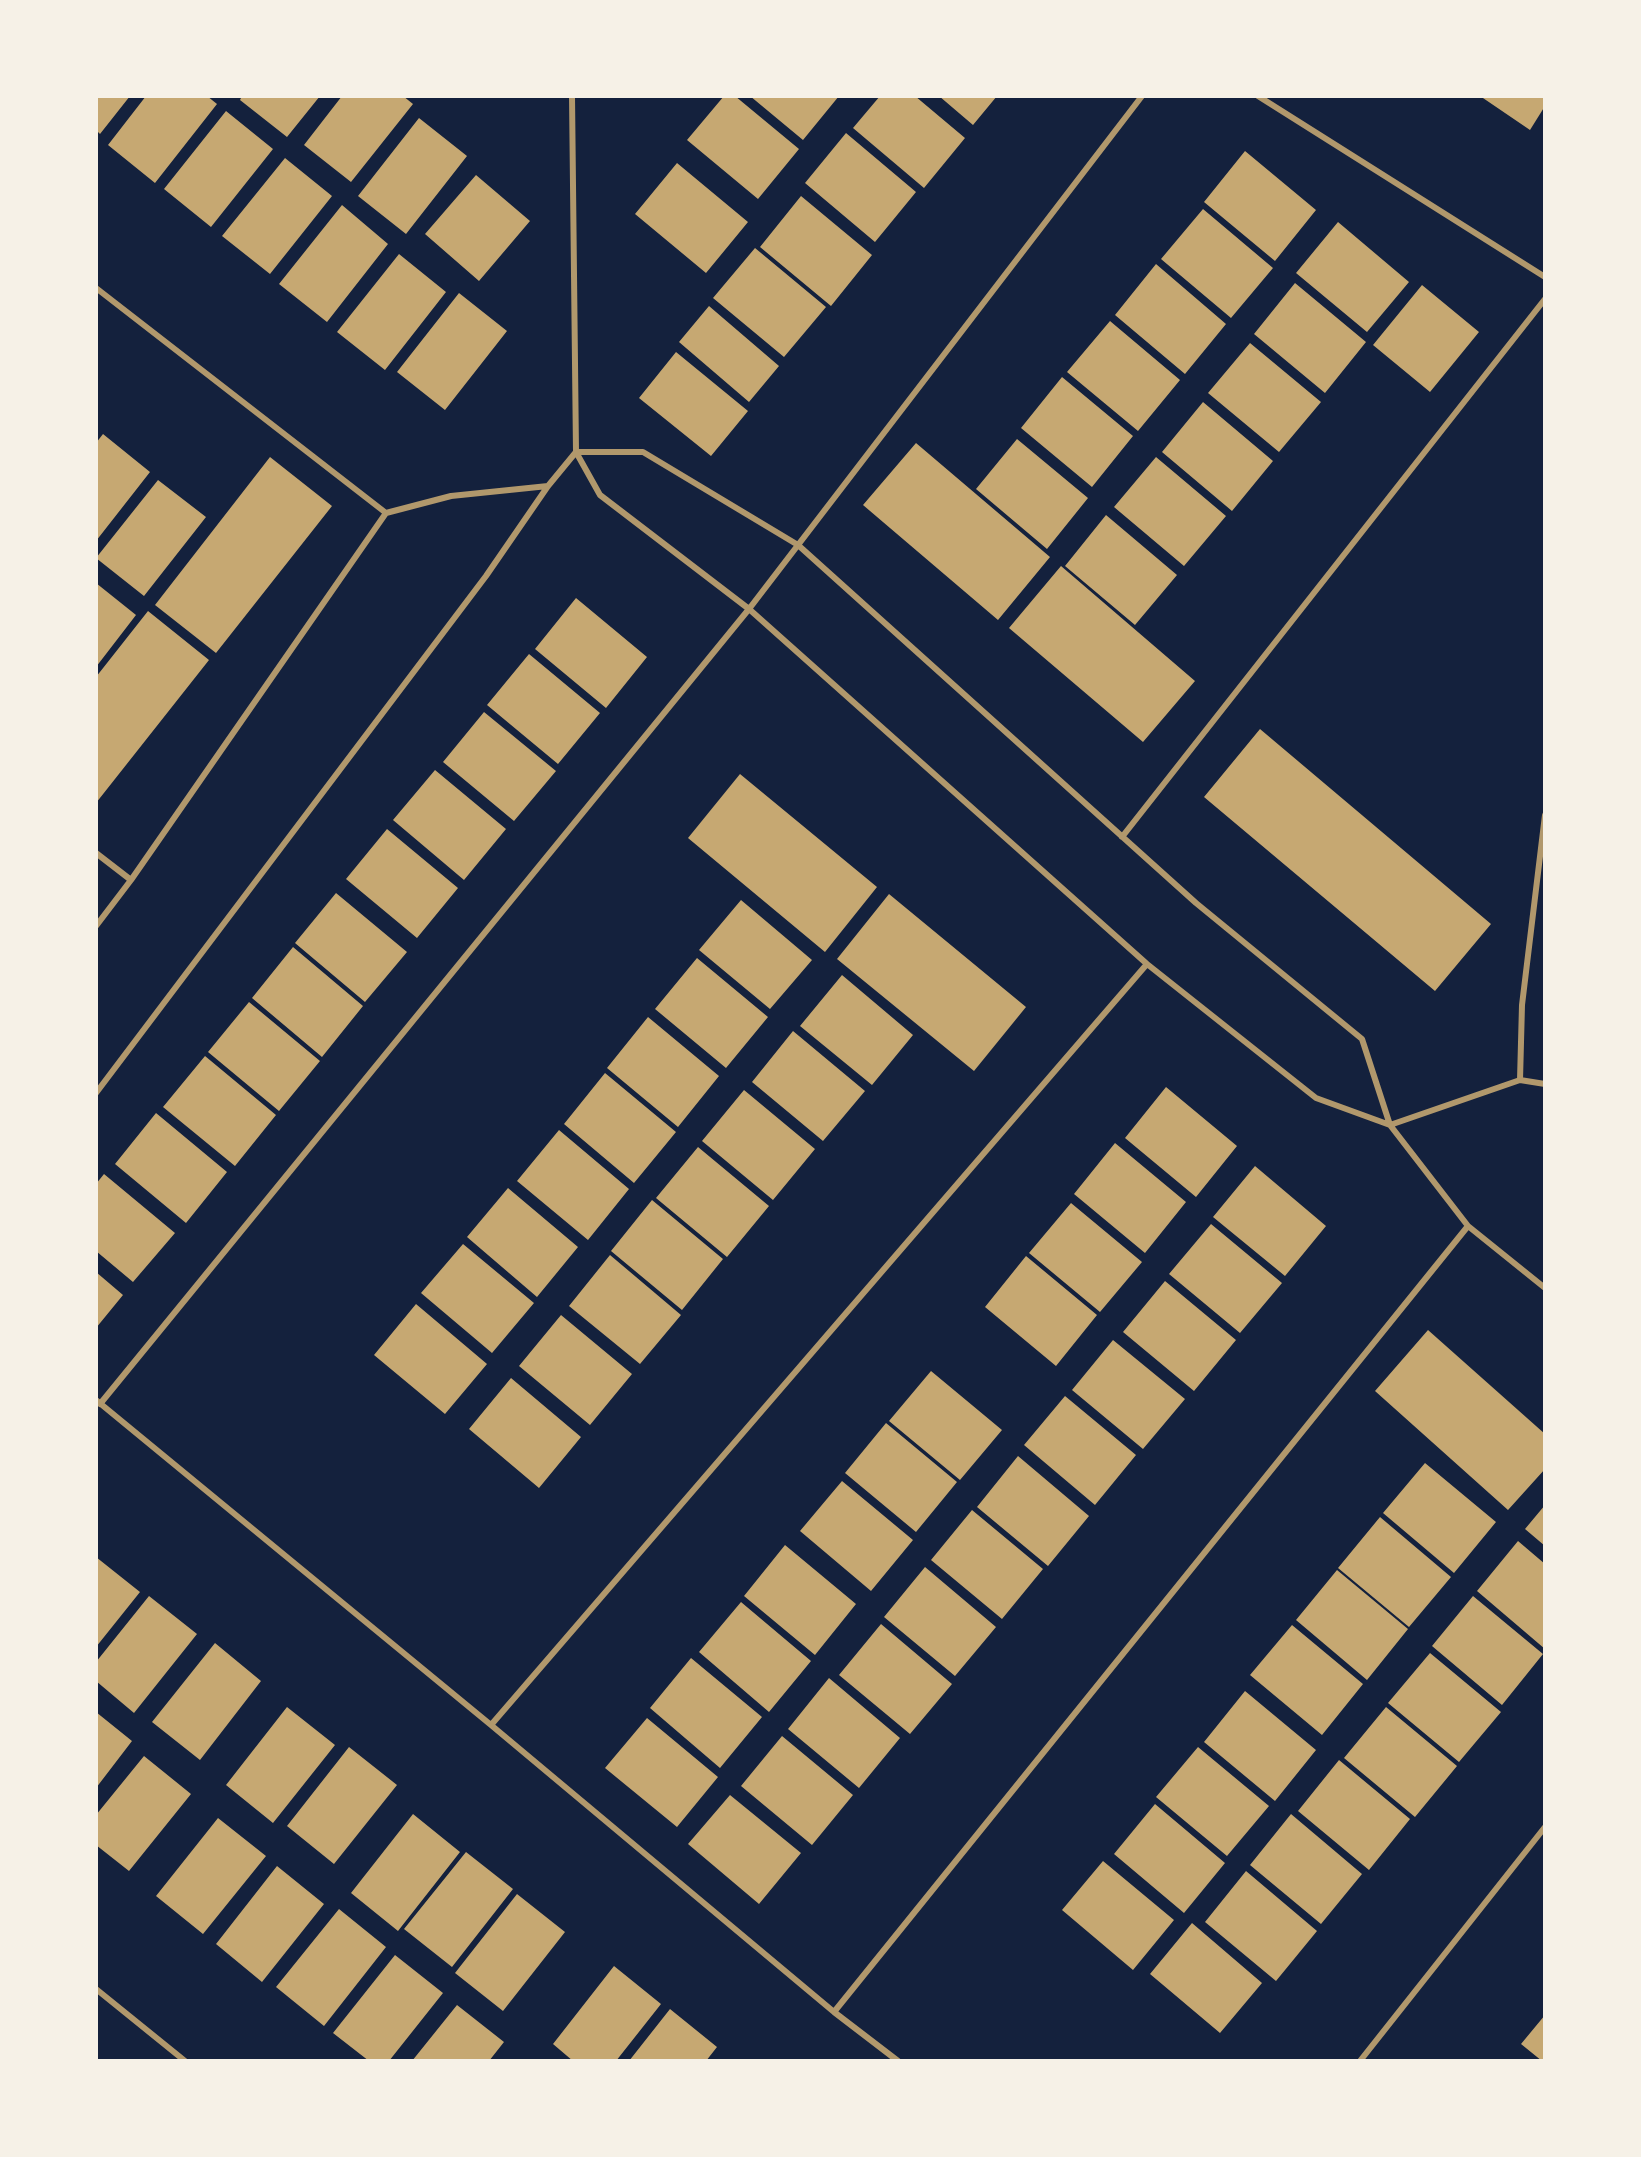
<!DOCTYPE html>
<html>
<head>
<meta charset="utf-8">
<style>
  body { margin:0 }
  #map { position:relative; width:1641px; height:2157px; overflow:hidden; background:#14213d; font-family:Commissioner,sans-serif }
  canvas { display:block }
  .frame { position:absolute; inset:0; border:98px solid #f6f1e7; pointer-events:none }
</style>
</head>
<body>
<div id="map">
<canvas width="1641" height="2157"></canvas>
<div class="frame"></div>
</div>
<script>
const ctx = document.querySelector('canvas').getContext('2d');
ctx.lineJoin = 'round';
function fill(path, color) { ctx.fillStyle = color; ctx.fill(path, 'evenodd'); }
const shape = rows => new Path2D(rows.map(r => 'M' + r).join(''));
function trace(path, color, width, dash) { ctx.strokeStyle = color; ctx.lineWidth = width; ctx.lineCap = dash ? 'butt' : 'round'; ctx.setLineDash(dash || []); ctx.stroke(path); }
fill(shape([
  [96,96,130,96,100,134,96,130],
  [146,96,207,96,217,104,155,183,108,145],
  [242,96,320,96,287,137,240,100],
  [342,96,403,96,413,104,351,182,304,145],
  [724,96,735,96,799,149,758,199,687,140],
  [750,96,839,96,803,140],
  [880,96,915,96,965,138,924,188,853,128],
  [939,96,997,96,973,125],
  [1480,96,1545,96,1545,106,1530,130],
  [226,111,273,149,211,227,164,189],
  [419,118,467,156,406,234,358,196],
  [846,133,916,192,875,242,805,183],
  [1245,151,1316,210,1275,261,1204,202],
  [285,158,332,196,270,274,222,236],
  [677,163,748,222,706,273,635,214],
  [476,175,530,221,479,281,425,234],
  [801,196,872,255,831,306,760,247],
  [342,205,388,244,327,322,279,284],
  [1203,209,1273,268,1231,318,1161,259],
  [1338,222,1409,282,1367,332,1296,273],
  [755,248,826,307,784,357,713,298],
  [399,254,446,292,385,370,337,332],
  [1156,264,1226,324,1185,374,1115,315],
  [1295,283,1366,342,1325,393,1254,334],
  [1422,285,1479,332,1430,392,1373,345],
  [459,293,507,331,445,410,397,372],
  [709,306,779,366,749,402,679,342],
  [1110,321,1180,380,1138,431,1067,372],
  [1250,343,1321,402,1279,452,1208,393],
  [676,352,748,411,711,456,639,398],
  [1062,377,1133,436,1092,487,1021,428],
  [1203,402,1273,461,1232,511,1162,452],
  [103,434,150,472,96,541,96,443],
  [1017,439,1088,498,1047,549,976,489],
  [916,443,1050,557,998,620,863,505],
  [270,457,332,506,216,653,155,605],
  [1156,457,1226,516,1184,566,1114,507],
  [158,480,206,517,144,596,96,558],
  [1106,515,1177,575,1135,625,1065,566],
  [1061,566,1195,681,1143,742,1009,628],
  [96,583,136,615,96,667],
  [576,598,647,657,606,708,535,649],
  [148,611,209,660,96,803,96,677],
  [529,654,600,713,558,764,487,705],
  [484,712,556,771,514,821,443,762],
  [1260,729,1491,924,1435,991,1204,797],
  [435,770,506,829,464,880,393,820],
  [740,774,877,887,825,952,688,838],
  [387,829,458,888,417,938,346,879],
  [336,893,407,952,365,1002,295,943],
  [889,894,1026,1007,974,1071,837,959],
  [741,900,812,960,770,1009,699,950],
  [293,947,363,1006,322,1057,252,998],
  [697,958,768,1017,726,1068,655,1009],
  [842,975,913,1035,872,1085,800,1026],
  [249,1002,320,1061,279,1111,208,1052],
  [648,1017,719,1076,678,1127,607,1068],
  [793,1031,865,1091,823,1141,752,1082],
  [205,1056,276,1115,235,1166,163,1107],
  [605,1073,676,1132,634,1183,564,1124],
  [1166,1087,1237,1146,1196,1197,1125,1138],
  [744,1090,815,1149,773,1200,702,1141],
  [156,1113,227,1172,186,1223,115,1164],
  [559,1130,629,1189,588,1240,517,1181],
  [1115,1143,1186,1202,1145,1253,1074,1194],
  [698,1147,769,1206,727,1257,656,1198],
  [1255,1166,1326,1226,1285,1276,1213,1217],
  [104,1174,175,1233,133,1282,96,1251,96,1184],
  [508,1188,578,1247,537,1297,467,1237],
  [652,1200,723,1259,682,1310,611,1251],
  [1071,1203,1142,1262,1100,1312,1029,1253],
  [1211,1224,1282,1283,1240,1333,1169,1274],
  [463,1244,534,1303,492,1353,421,1293],
  [610,1255,681,1315,640,1364,569,1306],
  [1026,1256,1097,1315,1056,1366,985,1307],
  [96,1272,123,1295,96,1328],
  [1165,1281,1236,1340,1194,1391,1123,1332],
  [416,1304,487,1364,445,1414,374,1355],
  [561,1315,632,1374,590,1425,519,1366],
  [1428,1330,1545,1434,1545,1469,1508,1510,1375,1391],
  [1113,1340,1185,1399,1143,1449,1072,1390],
  [931,1371,1002,1430,960,1480,889,1421],
  [511,1378,581,1437,539,1488,469,1429],
  [1065,1396,1136,1455,1095,1505,1024,1445],
  [886,1423,957,1482,916,1532,845,1473],
  [1018,1456,1089,1516,1048,1566,977,1507],
  [1425,1463,1496,1522,1454,1573,1383,1513],
  [842,1481,913,1540,871,1591,800,1531],
  [1545,1505,1545,1546,1525,1529],
  [972,1510,1043,1569,1002,1619,931,1560],
  [1380,1517,1451,1577,1409,1627,1338,1568],
  [1518,1541,1545,1564,1545,1649,1477,1591],
  [785,1545,856,1604,815,1655,744,1596],
  [96,1557,140,1592,96,1647],
  [925,1567,996,1627,955,1676,884,1617],
  [1337,1570,1408,1629,1367,1680,1296,1620],
  [149,1596,197,1634,134,1713,96,1681,96,1662],
  [1473,1596,1543,1654,1502,1705,1432,1646],
  [741,1602,811,1661,769,1712,699,1652],
  [881,1624,952,1684,910,1734,839,1675],
  [1292,1625,1363,1684,1322,1735,1250,1675],
  [215,1643,261,1681,200,1760,152,1722],
  [1430,1653,1501,1712,1459,1762,1388,1703],
  [691,1658,762,1717,720,1768,650,1708],
  [829,1678,900,1738,859,1788,788,1729],
  [1245,1691,1316,1750,1275,1801,1204,1742],
  [287,1707,335,1745,273,1823,226,1785],
  [1386,1707,1457,1766,1415,1817,1344,1758],
  [96,1712,132,1741,96,1788],
  [647,1718,718,1777,677,1827,605,1768],
  [782,1736,853,1795,812,1845,741,1786],
  [349,1747,397,1785,334,1864,287,1826],
  [1198,1747,1269,1806,1227,1856,1156,1797],
  [144,1756,191,1794,129,1871,96,1845,96,1815],
  [1339,1760,1410,1819,1369,1870,1298,1811],
  [730,1795,801,1853,759,1904,688,1844],
  [1155,1804,1225,1863,1184,1913,1114,1854],
  [413,1814,460,1852,398,1931,351,1893],
  [1291,1814,1362,1874,1321,1924,1250,1865],
  [218,1818,266,1856,203,1934,156,1896],
  [466,1852,513,1889,452,1967,404,1929],
  [1103,1861,1174,1920,1133,1970,1062,1910],
  [277,1866,324,1904,262,1982,216,1944],
  [1246,1871,1317,1931,1276,1981,1205,1922],
  [517,1894,565,1932,503,2011,455,1973],
  [339,1909,386,1947,324,2026,276,1987],
  [1192,1923,1262,1983,1220,2033,1150,1974],
  [395,1955,443,1993,389,2061,369,2061,333,2033],
  [614,1966,661,2004,616,2061,573,2061,553,2044],
  [457,2005,504,2042,489,2061,412,2061],
  [670,2009,717,2047,706,2061,629,2061],
  [1545,2015,1545,2061,1542,2061,1521,2044]
]), '#c6a872');
trace(shape([
  [1258,96,1545,277],
  [96,288,386,513],
  [1122,837,1545,299],
  [96,853,131,880],
  [96,926,131,880,386,513,451,496,548,486],
  [1520,1080,1522,1005,1545,815],
  [1545,1084,1520,1080,1390,1125,1316,1098,1147,964,749,609,600,495,576,452,643,452,798,545,1196,903,1362,1039,1390,1125,1468,1226,1545,1288],
  [96,1093,486,576,548,486,576,452,572,96],
  [96,1400,491,1725,834,2012,898,2061],
  [100,1404,749,609,1142,96],
  [491,1725,1147,964],
  [96,1989,185,2061],
  [834,2012,1468,1226],
  [1360,2061,1545,1827]
]), '#b1986c', 6);
</script>
</body>
</html>
